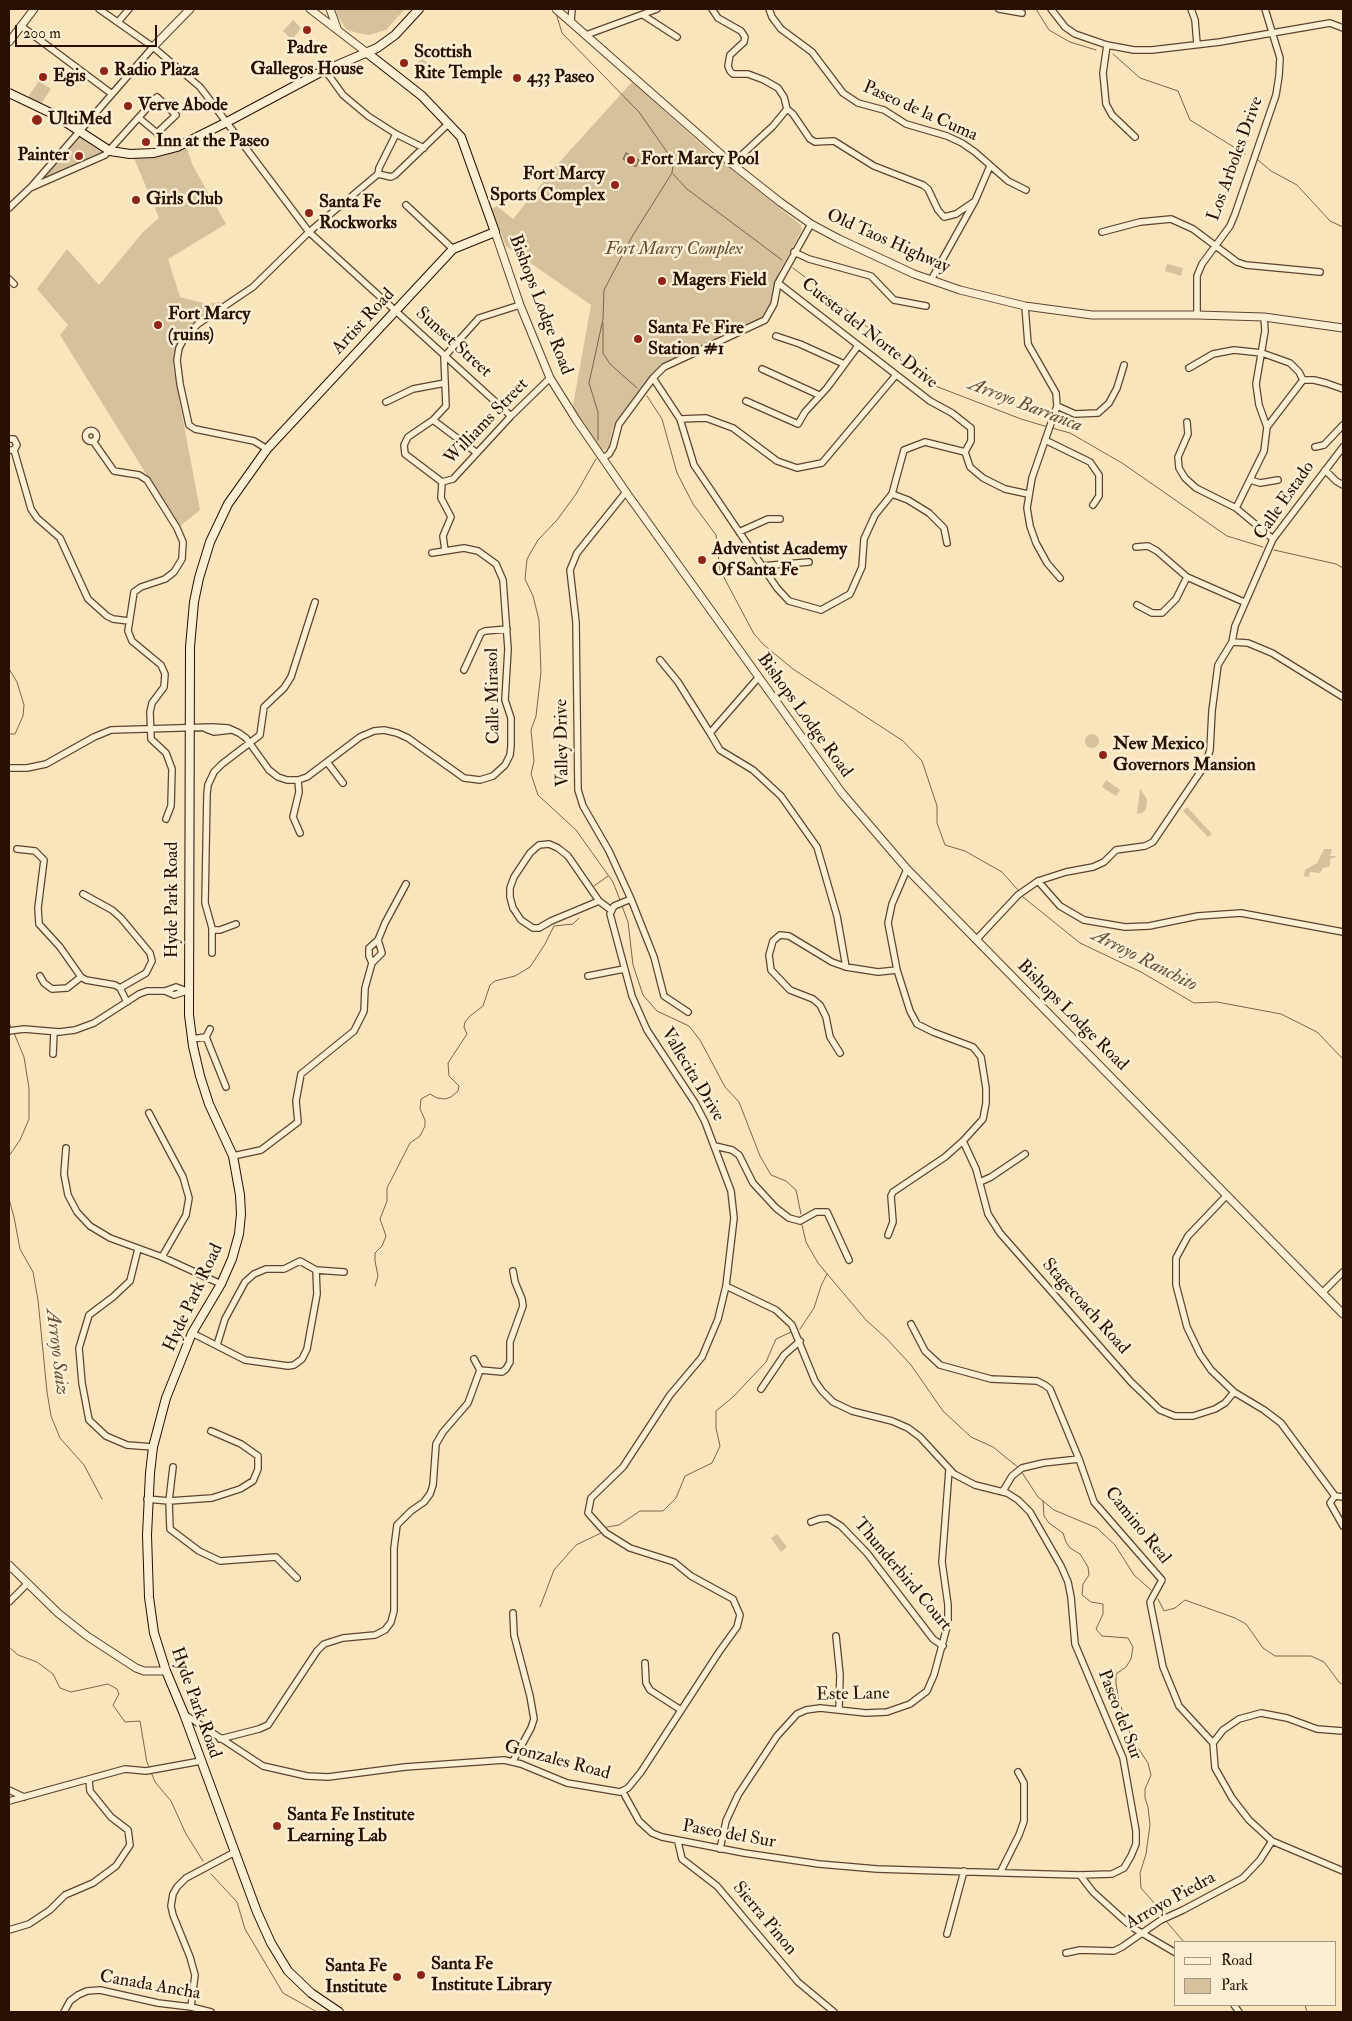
<!DOCTYPE html>
<html>
<head>
<meta charset="utf-8">
<style>
  body { margin:0 }
  #map { position:relative; width:1352px; height:2021px; overflow:hidden; background:#f8e5bb; font-family:"IM FELL Double Pica",serif }
  canvas { display:block }
  .frame { position:absolute; inset:0; border:10px solid #280f02; pointer-events:none }
  .legend { position:absolute; left:1174px; top:1941px; width:162px; height:65px; box-sizing:border-box; background:#faeed3; border:1px solid #a6957f; margin:0; padding:6px 9px; list-style:none; font-size:15px; color:#280f02 }
  .legend li { display:flex; align-items:center; gap:10px; height:25px }
  .legend b { width:25px; border:1px solid #a6957f }
  .scale { position:absolute; left:15px; top:25px; width:142px; height:22px; box-sizing:border-box; border:2px solid #280f02; border-top:0; padding-left:6px; font-size:15px; line-height:18px; white-space:nowrap; color:#280f02; -webkit-text-stroke:4px #faeed3; paint-order:stroke }
</style>
</head>
<body>
<div id="map">
<canvas width="1352" height="2021"></canvas>
<div class="frame"></div>
<ul class="legend">
<li><b style="height:6px;background:#faeed3"></b>Road</li>
<li><b style="height:14px;background:#d5c19c"></b>Park</li>
</ul>
<div class="scale">200 m</div>
</div>
<script>
const ctx = document.querySelector('canvas').getContext('2d');
ctx.lineJoin = 'round';
function fill(path, color) { ctx.fillStyle = color; ctx.fill(path, 'evenodd'); }
const shape = rows => new Path2D(rows.map(r => 'M' + r).join(''));
function trace(path, color, width, dash) { ctx.strokeStyle = color; ctx.lineWidth = width; ctx.lineCap = dash ? 'butt' : 'round'; ctx.setLineDash(dash || []); ctx.stroke(path); }
function label(font, color, halo, rows, align = 'center') {
  ctx.font = font + ' "IM FELL Double Pica",serif'; ctx.lineWidth = 5; ctx.setLineDash([]); ctx.textBaseline = 'middle'; ctx.strokeStyle = halo; ctx.fillStyle = color; for (const [text, x, y, turn = 0] of rows) {
    ctx.save(); ctx.translate(x, y); ctx.rotate((+turn || 0) * Math.PI / 180); ctx.textAlign = isNaN(turn) ? turn : align; if (halo) ctx.strokeText(text, 0, 0); ctx.fillText(text, 0, 0); ctx.restore();
  }
}
fill(shape([
  [336,9,405,9,386,30,369,35,357,33,346,29,337,15],
  [293,20,301,28,292,40,283,31],
  [422,59,432,66,428,71,424,71,415,64],
  [39,81,51,89,41,104,28,97],
  [632,82,713,155,801,225,802,230,779,272,770,305,764,316,759,322,671,360,660,366,616,423,612,431,609,447,602,451,599,449,572,411,591,305,506,246,492,209,497,206,513,219,555,167],
  [79,137,103,153,44,180,42,179],
  [186,146,193,166,226,224,168,259,180,297,207,304,220,302,221,304,186,331,178,342,175,352,173,367,200,510,179,527,60,335,68,325,37,289,67,249,99,285,143,232,159,218,134,158,167,154],
  [1167,264,1183,268,1181,276,1165,271],
  '1085 741a7 7 0 1 1 14 0a7 7 0 1 1-14 0Z',
  [1123,756,1134,762,1134,768,1129,769,1117,760],
  [1106,780,1120,790,1116,796,1102,787],
  [1140,789,1147,799,1146,809,1142,813,1137,814],
  [1187,807,1212,834,1208,837,1183,811],
  [1324,849,1332,849,1330,856,1335,856,1336,857,1330,859,1330,866,1323,868,1320,873,1310,872,1309,877,1304,876,1305,870,1317,863],
  [777,1534,787,1547,781,1552,771,1538]
]), '#d5c19c');
const water = shape([
  [626,153,639,160,636,167,623,159,626,153]
]);
fill(water, '#b19c7c');
trace(water, '#7a644b', 1);
trace(shape([
  [1036,9,1049,30,1070,42,1096,50],
  [556,13,562,33,639,112,667,152,673,165,672,173,633,235,604,290,603,319,589,383,598,412,598,440],
  [1113,54,1140,78,1178,91,1190,120,1245,154],
  [1258,160,1271,171,1297,185,1330,221,1343,227],
  [673,174,687,189,782,260],
  [793,268,830,296,878,336,913,373,938,387,1021,419,1048,427],
  [603,323,603,353,610,364,637,388],
  [647,396,662,419,677,473,693,504,716,535,720,570,754,634,764,645,793,669,903,741,922,761,937,806,937,823,945,845,965,851,1002,872,1018,890],
  [1052,428,1070,433,1122,463,1227,536,1263,547],
  [596,459,576,494,557,520,538,540,527,559,525,579,533,596,539,620,541,672,536,716,531,730,534,761,531,774,538,795,576,830,613,882,620,900],
  [1274,550,1336,564,1343,568],
  [9,669,17,682,24,705,23,716,15,734,9,734],
  [594,886,608,876],
  [1023,897,1080,943,1141,972,1194,1003,1217,1002,1281,1014,1317,1032,1343,1059],
  [622,906,628,922,633,965,643,995,657,1011,689,1026,700,1040,725,1087,739,1102,760,1156,771,1175,786,1181,796,1190,801,1214],
  [9,1023,12,1029],
  [9,1156,20,1140,29,1119,29,1088,24,1057,14,1033],
  [9,1199,14,1217,20,1249,33,1272,38,1300,47,1392,51,1416,60,1438,84,1465,102,1499],
  [802,1225,806,1242,818,1263,866,1320,886,1338,911,1365,943,1411,971,1437,993,1447,1019,1468],
  [375,1286,378,1276,375,1261,375,1253,382,1246,386,1236,380,1219,387,1201,387,1188,410,1143,420,1136,425,1126,425,1120,420,1109,421,1099,430,1094,437,1098,445,1099,451,1097,458,1091,459,1086,449,1076,448,1063,467,1034,464,1027,465,1022,470,1016,483,1006,490,985,495,981,515,976,530,967,545,944,554,926,573,924,579,918],
  [800,1329,814,1308,821,1286,827,1274],
  [1021,1471,1038,1497,1054,1510,1097,1528,1115,1545,1134,1575,1151,1590],
  [1043,1501,1044,1516,1049,1523,1063,1533,1066,1542,1070,1548,1080,1554,1088,1567,1089,1575,1083,1584,1082,1595,1091,1602,1103,1604,1103,1614,1096,1629,1102,1636,1128,1638,1133,1647,1131,1659,1126,1667,1116,1674,1116,1684,1119,1701,1132,1739,1148,1763,1151,1775,1145,1789,1145,1798,1148,1807,1150,1825,1146,1854,1140,1873,1141,1888,1163,1913],
  [607,1527,619,1525,640,1511,663,1511,676,1498,685,1476,712,1463,720,1446,716,1428,716,1411,733,1397,766,1362,776,1339,791,1332],
  [1158,1599,1164,1611,1175,1608,1185,1600,1235,1618,1246,1624,1263,1648,1275,1656,1311,1656,1324,1662,1339,1682,1343,1685],
  [540,1607,554,1570,576,1545,601,1533],
  [9,1647,18,1655,37,1662,53,1674,60,1688,71,1692,108,1684,117,1689,119,1694,113,1705,125,1722,140,1721,147,1763,150,1768],
  [151,1772,155,1782,171,1801,186,1834,203,1861],
  [211,1874,237,1902,245,1929,283,1993,317,2012],
  [1166,1921,1184,1942],
  [1226,1942,1243,1942],
  [1305,2005,1307,2012]
]), '#7a644b', 1);
const minor = shape([
  [99,9,153,47,200,87,309,232,511,416],
  [712,9,718,18,741,31,745,37,744,42,730,55,728,66,730,71,733,74,748,74,764,80,778,88,784,97,787,109,793,114,810,139,815,142,834,141,874,166,923,185,928,189,938,210,944,217,956,214,975,201],
  [769,9,772,17,781,29,812,52,843,93,858,103,884,110,906,124,947,136,962,143,975,152,1008,181,1026,190],
  [999,9,1022,13],
  [1051,9,1065,27,1075,34,1107,45,1134,50,1152,50,1220,42,1330,23,1343,28],
  [1191,9,1195,20,1197,44],
  [643,15,677,37],
  [118,22,129,9],
  [571,22,572,9],
  [21,26,112,94],
  [586,35,657,9],
  [1107,45,1103,73,1106,104,1112,115,1135,137],
  [325,70,343,95,368,116,396,134,424,148],
  [732,164,773,126,787,109],
  [378,174,391,177,395,175,449,123],
  [32,186,153,47],
  [406,205,453,249],
  [9,208,30,188,105,155,157,97,176,115,157,133,139,118],
  [1102,232,1140,222,1171,219,1193,229,1237,262,1246,265,1320,272],
  [794,252,809,259,871,276,894,300,926,306],
  [9,279,14,284],
  [931,280,975,201,990,166],
  [778,283,930,401,952,413,971,428,971,441,965,452],
  [1025,306,1028,344,1056,393,1057,406,1032,478,1027,508,1030,526,1036,543,1047,563,1060,578],
  [1197,315,1197,276,1202,264,1230,226,1235,214,1276,95,1279,76,1280,58,1265,9],
  [1264,317,1265,331,1256,384,1259,405,1267,427],
  [776,336,800,344,844,364],
  [1189,368,1213,354,1234,350,1262,353,1290,363,1299,372,1303,380],
  [762,369,819,395],
  [653,378,680,419,694,465,777,588,789,601,821,610,850,594,862,567,864,539,875,515,892,494,904,450,925,442,965,452],
  [746,401,798,424,805,412,827,388,858,346],
  [386,402,413,389,445,383],
  [1057,406,1075,414,1098,413,1109,403,1117,388,1124,365],
  [680,419,706,418,733,428,777,461,797,468,822,463,896,375],
  [433,420,477,453],
  [1187,422,1188,434,1178,457,1179,468,1185,478,1196,488,1236,508,1273,539],
  '85.5 436a5.5 5.5 0 1 1 11 0a5.5 5.5 0 1 1-11 0Z',
  [9,439,14,439,17,445,14,450,9,450],
  [1045,440,1090,462,1099,475,1099,496,1093,505],
  [93,441,114,471,139,475,147,480,177,528,183,542,182,559,174,572,165,579,141,587,134,592,128,631,132,641,161,665,165,674,164,687,152,703,150,712,151,739,166,753,172,769,171,806,166,819],
  [1315,447,1324,445,1343,425],
  [267,449,254,441,195,429,189,425,180,384,177,360,179,348,185,337,198,324,253,287,309,232,378,174,379,168,396,134],
  [14,450,31,509,37,518,60,538,88,599,107,616,113,619,129,621],
  [965,452,970,467,983,478,1005,489,1028,494],
  [603,458,609,454,613,447,619,424,653,378,664,367,765,320,774,304,778,283,811,224],
  [1325,470,1336,481,1343,485],
  [1250,480,1260,483,1278,480],
  [442,482,405,454,404,445,408,437,433,420,446,406,444,357,479,318,520,305],
  [442,482,453,479,511,416,550,378],
  [442,482,441,498,451,517,443,536,445,551],
  [626,492,577,553,570,570,576,622,578,790,583,806,609,851,631,899,654,957,664,996,688,1012],
  [892,494,908,500,929,513,944,528,947,543],
  [1236,508,1264,451,1267,427,1303,380,1314,380,1326,383,1343,389],
  [739,532,768,519,780,519],
  [1136,547,1148,546,1157,551,1187,577,1244,602],
  [761,566,809,562],
  [1137,605,1152,613,1162,613,1176,599,1187,577],
  [1232,642,1235,626,1273,539,1343,447],
  [660,660,678,682,710,733],
  [464,670,481,633,485,631,507,629],
  [758,678,710,733,720,750,753,770,781,796,817,847,837,916,846,967],
  [206,729,214,732,231,730],
  [327,762,343,783],
  [9,768,27,768,46,764,94,737,111,730,212,727,228,728,239,733,246,738,269,770,278,777,287,780,298,780,307,777,360,737,374,731,384,730,397,733,408,738,464,778,480,780,493,776,505,765,510,755,511,746,511,718,505,700,508,649,503,580,496,564,478,551,464,548,432,553],
  [298,780,299,792,293,817,300,833],
  [17,849,35,851,44,860,38,908,39,924,60,947,81,977,86,980,115,985,120,988,127,1002],
  [907,869,892,904,888,923,897,970,910,1011,917,1024,933,1032,973,1047,981,1057,986,1088,986,1103,983,1119,963,1141,976,1169,988,1214,1000,1233,1131,1382,1160,1410,1175,1416,1193,1416,1215,1409,1225,1403,1234,1392],
  [1038,881,1060,906,1084,920,1125,927,1149,926,1198,916,1241,913,1343,932],
  [83,894,112,910,121,918,150,953,152,961,146,973,120,988],
  [599,901,551,921,539,928,533,928,521,920,513,908,510,897,510,888,514,877,530,853,539,845,549,844,558,848,568,856,599,901,611,910],
  [212,930,220,930,236,924],
  [976,940,1018,895,1038,881,1066,872,1093,867,1104,862,1116,850,1145,846,1153,842,1205,765,1210,750,1212,711,1218,665,1232,642,1248,643,1272,653,1343,697],
  [212,953,212,928,205,903,207,794,208,785,214,772,222,764,260,735,264,707,284,688,291,677,315,602],
  [372,963,369,956,369,948,378,940,385,923,406,884],
  [40,976,44,983,52,989,67,988,81,977],
  [588,976,624,969],
  [165,991,174,995,187,991],
  [210,1029,206,1037,226,1087],
  [9,1031,24,1029,59,1032,75,1030,94,1023,139,994,147,991,165,991,176,987,187,991],
  [191,1039,206,1037],
  [840,1053,830,1037,826,1017,820,1005,813,999,790,990,771,970,769,955,773,941,780,935,789,936,832,962,846,967,878,972,897,970],
  [53,1054,54,1032],
  [149,1113,183,1177,189,1198,186,1215,162,1257],
  [715,1146,732,1150,739,1155,753,1183,776,1208,789,1218,800,1221,816,1212,827,1212,849,1260],
  [66,1148,64,1174,68,1195,77,1212,90,1226,110,1238,162,1257,221,1284],
  [233,1156,261,1150,298,1122,296,1101,301,1074,354,1031,364,1011,365,988,372,963,382,953,378,940],
  [980,1182,991,1177,1025,1154],
  [1227,1195,1188,1236,1176,1258,1176,1285,1187,1327,1200,1354,1211,1370,1234,1392,1264,1410,1281,1423,1335,1496,1343,1497],
  [888,1235,893,1222,891,1196,893,1192,945,1157,963,1141],
  [138,1249,130,1281,113,1297,89,1315,79,1348,82,1383,89,1420,106,1436,127,1445,153,1447],
  [1322,1293,1343,1272],
  [911,1324,925,1351,940,1365,991,1379,1037,1381,1045,1385,1050,1389,1079,1459,1094,1502,1162,1580,1150,1602,1163,1667,1179,1706,1213,1743],
  [192,1333,245,1360,288,1366,294,1365,302,1359,307,1349,317,1294,316,1270],
  [217,1345,225,1319,245,1282,254,1274,266,1269,284,1269,300,1261,316,1270,344,1272],
  [474,1359,480,1370],
  [761,1389,784,1355,800,1341],
  [173,1467,169,1501,170,1529,199,1551,220,1561,276,1557,297,1578],
  [1003,1491,1012,1476,1022,1468,1043,1463,1079,1459],
  [1335,1496,1330,1503,1343,1526],
  [147,1499,169,1501,212,1498,240,1489,253,1481,258,1469,258,1456,241,1444,211,1431],
  [811,1522,819,1519,828,1518,841,1526,867,1553,933,1639,943,1646],
  [9,1602,27,1584],
  [836,1636,840,1675,839,1710],
  [645,1663,646,1683,650,1690,681,1710],
  [184,1714,263,1766,307,1776,328,1777,405,1767,504,1760,521,1764,567,1783,620,1792,628,1788,641,1772,719,1652,737,1627,740,1615,733,1599,691,1576,674,1562,630,1548,606,1533,588,1513,591,1498,623,1467,670,1395,702,1357,718,1319,726,1286,734,1218,731,1191,705,1122,695,1103,647,1030,632,996,610,914,614,906,631,899],
  [1343,1731,1317,1729,1287,1718,1261,1713,1239,1719,1223,1730,1213,1743,1215,1768,1232,1798,1249,1820,1272,1841,1343,1871],
  [220,1739,259,1729,268,1725,317,1651,324,1644,343,1638,375,1635,385,1630,391,1622,394,1611,394,1548,397,1525,411,1511,424,1502,430,1494,433,1485,436,1444,443,1432,468,1403,480,1370,502,1372,506,1369,510,1362,510,1342,523,1306,522,1299,515,1282,513,1271],
  [513,1761,531,1728,534,1719,530,1696,514,1635,513,1613],
  [9,1790,24,1797],
  [623,1792,639,1821,652,1833,662,1837,744,1853,819,1864,877,1869,1006,1873,1080,1875,1112,1874,1124,1868,1131,1856,1136,1844,1136,1831,1123,1758,1075,1644,1071,1597,1068,1582,1061,1566,1030,1512,1018,1500,1007,1493,975,1485,954,1474,920,1437,908,1428,892,1421,852,1411,833,1402,822,1391,815,1381,792,1325,776,1310,726,1286],
  [9,1801,125,1769,146,1771,201,1761],
  [678,1842,682,1859,717,1886,798,1982,834,2012],
  [720,1849,726,1821,738,1795,777,1736,797,1714,806,1710,820,1708,866,1713,887,1712,910,1704,927,1691,934,1675,948,1623,948,1605,942,1562,949,1470],
  [1000,1873,1019,1835,1024,1821,1024,1783,1018,1772],
  [1080,1875,1093,1892,1124,1920,1135,1929,1176,1953],
  [9,1930,29,1924,50,1910,65,1895,93,1883,116,1866,130,1845,128,1830,111,1817,90,1791,89,1779],
  [947,1934,964,1871],
  [1066,1953,1080,1950,1114,1951,1122,1947,1161,1920,1183,1910,1243,1878,1260,1860,1272,1841],
  [1234,2005,1239,2012],
  [191,2007,195,1975,190,1957,173,1915,171,1906,173,1894,177,1887,186,1878,235,1852],
  [64,2012,70,2001,78,1995,87,1991,100,1990,158,2003,191,2007,211,2012]
]);
const tertiary = shape([
  [310,9,366,52],
  [330,9,337,28],
  [556,9,732,164,780,202,811,224,839,239,914,274,960,290,1025,306,1092,315,1197,315,1264,317,1343,328],
  [9,42,34,9],
  [153,47,190,9],
  [495,232,520,305,550,378,577,421,628,495,842,793,907,869,1343,1314],
  [9,1565,58,1613,87,1636,136,1668,144,1671,166,1671]
]);
const secondary = shape([
  [9,93,53,114,110,151,130,154,154,153,177,147,227,122,319,73,377,48,395,35,419,9],
  [339,2012,311,1993,288,1971,271,1943,257,1912,184,1714,166,1671,154,1633,149,1597,147,1535,150,1473,153,1447,166,1398,192,1333,221,1284,232,1259,239,1234,241,1214,240,1195,233,1156,209,1104,200,1076,193,1046,189,1015,190,647,194,602,199,578,210,542,228,504,267,449,453,249,495,232,461,137,422,96,366,52]
]);
trace(minor, '#5c4430', 8);
trace(tertiary, '#5c4430', 9);
trace(secondary, '#280f02', 10);
trace(minor, '#faeed3', 5.5);
trace(tertiary, '#faeed3', 7);
trace(secondary, '#faeed3', 8);
for (const [x, y, r, color] of [
  [307,30,5,"#8f2418"],
  [404,63,5,"#8f2418"],
  [104,71,5,"#8f2418"],
  [43,77,5,"#8f2418"],
  [517,78,5,"#8f2418"],
  [128,106,5,"#8f2418"],
  [37,120,6,"#8f2418"],
  [146,142,5,"#8f2418"],
  [79,156,5,"#8f2418"],
  [631,160,5,"#8f2418"],
  [615,185,5,"#8f2418"],
  [136,200,5,"#8f2418"],
  [309,213,5,"#8f2418"],
  [662,281,5,"#8f2418"],
  [158,325,5,"#8f2418"],
  [638,339,5,"#8f2418"],
  [702,560,5,"#8f2418"],
  [1103,755,5,"#8f2418"],
  [277,1826,5,"#8f2418"],
  [421,1975,5,"#8f2418"],
  [397,1977,5,"#8f2418"]
]) { const dot = new Path2D(); dot.arc(x, y, r, 0, 2 * Math.PI); ctx.fillStyle = color; ctx.fill(dot); trace(dot, '#faeed3', 2); }
label('bold 18px', '#280f02', '#faeed3', [
  ["Padre",307,49,"center"],
  ["Gallegos House",307,70,"center"],
  ["Scottish",414,53],
  ["Rite Temple",414,74],
  ["Radio Plaza",114,71],
  ["Egis",53,77],
  ["433 Paseo",527,78],
  ["Verve Abode",138,106],
  ["UltiMed",48,120],
  ["Inn at the Paseo",156,142],
  ["Painter",69,156,"right"],
  ["Fort Marcy Pool",641,160],
  ["Fort Marcy",605,175,"right"],
  ["Sports Complex",605,196,"right"],
  ["Girls Club",146,200],
  ["Santa Fe",319,203],
  ["Rockworks",319,224],
  ["Magers Field",672,281],
  ["Fort Marcy",168,315],
  ["(ruins)",168,336],
  ["Santa Fe Fire",648,329],
  ["Station #1",648,350],
  ["Adventist Academy",712,550],
  ["Of Santa Fe",712,571],
  ["New Mexico",1113,745],
  ["Governors Mansion",1113,766],
  ["Santa Fe Institute",287,1816],
  ["Learning Lab",287,1837],
  ["Santa Fe",431,1965],
  ["Institute Library",431,1986],
  ["Santa Fe",387,1967,"right"],
  ["Institute",387,1988,"right"]
], 'left');
label('18px', '#280f02', '#faeed3', [
  ["Paseo de la Cuma",920,112,24],
  ["Los Arboles Drive",1236,159,-70],
  ["Old Taos Highway",888,242,24],
  ["Bishops Lodge Road",540,305,69],
  ["Artist Road",364,322,-47],
  ["Cuesta del Norte Drive",869,334,38],
  ["Sunset Street",453,343,42],
  ["Williams Street",487,422,-46],
  ["Calle Estado",1285,501,-55],
  ["Calle Mirasol",494,696,-91],
  ["Bishops Lodge Road",804,716,54],
  ["Valley Drive",563,743,-91],
  ["Hyde Park Road",173,900,-90],
  ["Bishops Lodge Road",1072,1016,45],
  ["Vallecita Drive",692,1075,59],
  ["Hyde Park Road",194,1298,-65],
  ["Stagecoach Road",1085,1307,48],
  ["Camino Real",1137,1526,51],
  ["Thunderbird Court",902,1575,50],
  ["Este Lane",853,1695,-1],
  ["Hyde Park Road",195,1703,70],
  ["Paseo del Sur",1119,1715,69],
  ["Gonzales Road",557,1761,15],
  ["Paseo del Sur",729,1835,10],
  ["Arroyo Piedra",1171,1901,-29],
  ["Sierra Pinon",764,1919,50],
  ["Canada Ancha",150,1986,10]
]);
label('italic 18px', '#654d38', '#faeed3', [
  ["Fort Marcy Complex",674,250]
]);
label('italic 19px', '#664e39', '#faeed3', [
  ["Arroyo Barranca",1025,406,21],
  ["Arroyo Ranchito",1144,961,27],
  ["Arroyo Saiz",56,1352,83]
]);
</script>
</body>
</html>
